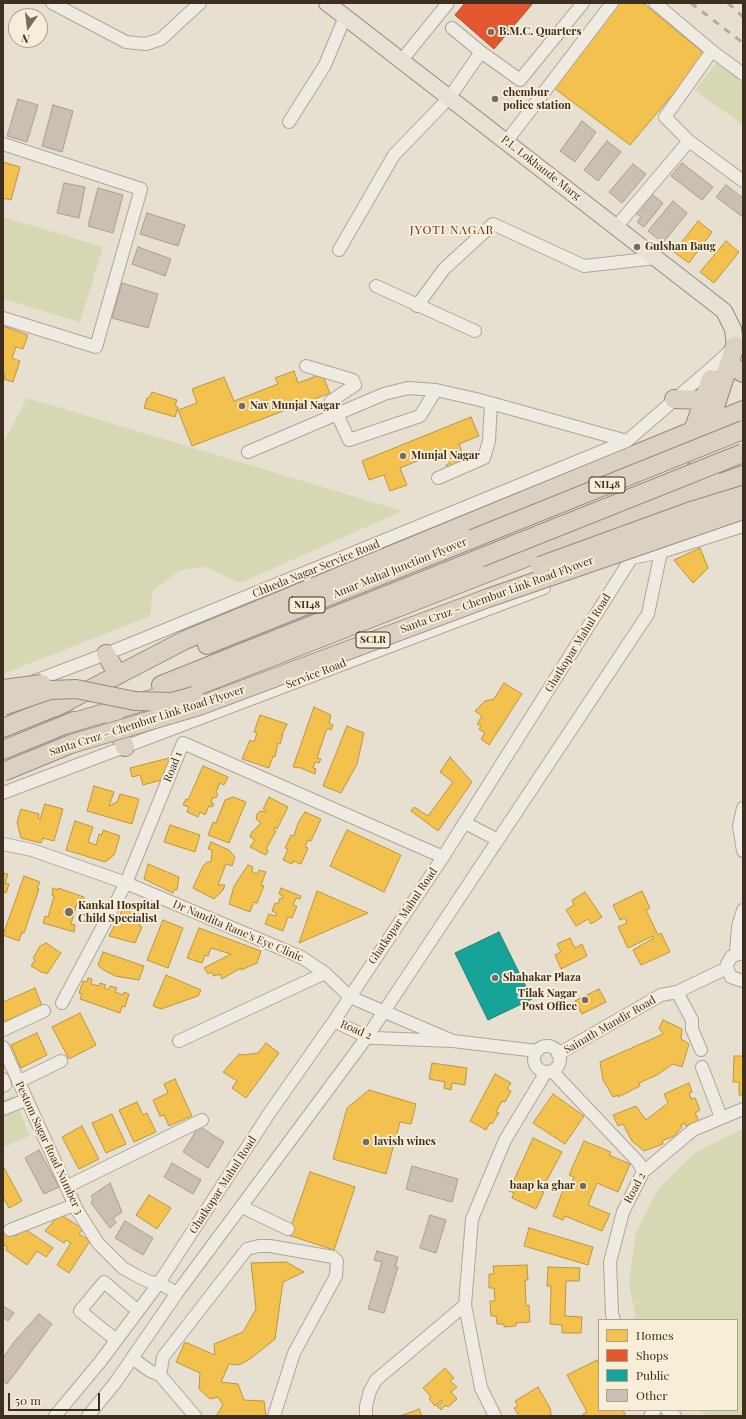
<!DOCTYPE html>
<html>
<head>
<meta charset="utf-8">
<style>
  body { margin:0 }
  #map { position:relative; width:746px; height:1419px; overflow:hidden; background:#e7e0d1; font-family:"Playfair Display",serif }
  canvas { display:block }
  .frame { position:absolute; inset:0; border:4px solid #3d2e20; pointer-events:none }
  .legend { position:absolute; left:598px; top:1319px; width:140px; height:92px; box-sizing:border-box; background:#f7eed8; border:1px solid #ada18e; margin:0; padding:5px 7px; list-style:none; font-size:12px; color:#3d2e20 }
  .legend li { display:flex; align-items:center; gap:8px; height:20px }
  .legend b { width:20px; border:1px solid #ada18e }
  .north { position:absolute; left:8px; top:8px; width:40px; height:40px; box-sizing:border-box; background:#f7eed8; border:1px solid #ada18e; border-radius:50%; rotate:194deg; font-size:11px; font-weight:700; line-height:16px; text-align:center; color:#3d2e20 }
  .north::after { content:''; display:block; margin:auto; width:14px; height:18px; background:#786c5e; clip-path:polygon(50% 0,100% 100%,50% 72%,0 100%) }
  .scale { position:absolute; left:8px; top:1393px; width:92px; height:18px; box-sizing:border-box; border:2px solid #3d2e20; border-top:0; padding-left:5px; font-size:12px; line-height:14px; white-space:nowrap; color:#3d2e20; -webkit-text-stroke:3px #f7eed8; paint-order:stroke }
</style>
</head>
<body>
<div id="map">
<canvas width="746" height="1419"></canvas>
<div class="frame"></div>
<ul class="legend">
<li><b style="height:11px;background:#f2c14e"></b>Homes</li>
<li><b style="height:11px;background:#e4572e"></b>Shops</li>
<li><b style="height:11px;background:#17a398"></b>Public</li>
<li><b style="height:11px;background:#cbbfb2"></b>Other</li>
</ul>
<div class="north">N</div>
<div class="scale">50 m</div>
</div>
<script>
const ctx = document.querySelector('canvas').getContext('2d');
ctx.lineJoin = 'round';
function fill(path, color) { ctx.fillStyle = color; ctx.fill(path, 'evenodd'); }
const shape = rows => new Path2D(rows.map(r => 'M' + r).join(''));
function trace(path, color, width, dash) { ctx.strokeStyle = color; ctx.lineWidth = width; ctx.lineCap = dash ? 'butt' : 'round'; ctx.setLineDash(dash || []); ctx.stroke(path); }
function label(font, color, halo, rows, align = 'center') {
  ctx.font = font + ' "Playfair Display",serif'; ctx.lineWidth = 4; ctx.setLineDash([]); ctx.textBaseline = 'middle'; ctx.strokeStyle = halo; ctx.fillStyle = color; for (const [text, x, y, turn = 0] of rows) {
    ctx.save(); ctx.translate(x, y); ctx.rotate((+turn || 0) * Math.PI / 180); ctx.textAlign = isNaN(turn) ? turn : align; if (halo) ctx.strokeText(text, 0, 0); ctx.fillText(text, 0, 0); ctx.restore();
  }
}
fill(shape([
  [718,61,743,80,743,125,695,90],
  [3,217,103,247,80,322,3,299],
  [27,398,64,409,402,511,240,583,206,567,180,570,153,591,150,616,3,674,3,443],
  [14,1095,29,1136,3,1147,3,1100],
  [743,1129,743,1416,706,1416,699,1410,737,1410,737,1320,636,1320,629,1282,636,1232,659,1188,694,1153]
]), '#d6d7b3');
const homes = shape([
  [619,3,643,3,706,55,630,145,554,88,619,3],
  [3,162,20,167,11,200,3,198,3,162],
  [698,221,712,232,689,263,674,252,698,221],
  [726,241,739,252,714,283,700,272,726,241],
  [3,326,28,335,23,349,16,347,12,358,20,361,13,382,4,379,5,374,3,374,3,326],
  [294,371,298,383,322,374,330,393,192,446,178,410,197,403,192,389,224,377,234,401,278,384,275,378,294,371],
  [152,392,177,400,175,406,178,407,175,417,144,408,147,398,149,398,152,392],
  [471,417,479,436,459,444,467,465,449,472,446,465,450,463,444,450,400,468,407,485,390,491,384,475,369,480,362,461,471,417],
  [700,548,708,568,693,583,674,560,700,548],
  [504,683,522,694,489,745,481,739,485,733,479,729,481,726,477,724,482,716,475,711,485,701,494,699,504,683],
  [314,707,331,715,329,723,333,725,331,730,327,728,317,758,321,759,319,763,315,762,313,768,316,769,315,774,298,767,298,768,293,767,314,707],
  [260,715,287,724,283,733,281,735,283,735,280,744,278,743,275,757,273,756,269,768,242,759,250,740,254,742,257,733,254,732,260,715],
  [347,726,364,733,357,764,341,793,323,786,347,726],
  [450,757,472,782,438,831,411,811,414,807,428,816,453,782,440,772,450,757],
  [169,758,171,764,166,766,167,771,164,772,165,779,143,785,140,775,132,777,130,768,169,758],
  [203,766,228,777,224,785,220,783,216,792,218,794,216,798,213,797,211,803,214,804,212,807,209,806,205,815,200,812,198,817,187,812,189,807,183,805,186,799,188,800,203,766],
  [94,786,114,792,109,806,117,802,120,794,139,799,132,824,87,811,94,786],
  [233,797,246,802,229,843,208,835,213,822,216,823,225,800,233,797],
  [269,797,288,807,277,829,275,827,274,830,276,831,266,849,268,850,266,855,250,847,255,840,250,837,252,832,261,823,256,819,257,814,260,811,266,812,267,810,263,809,269,797],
  [45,804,63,809,54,841,43,838,41,843,21,838,17,822,21,809,39,814,38,818,40,819,45,804],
  [305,812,321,819,311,841,308,840,305,847,308,848,301,864,293,861,292,864,283,860,288,849,285,848,291,835,294,836,298,823,305,812],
  [75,821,93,827,88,842,96,845,99,834,102,835,103,830,120,836,114,855,105,862,66,850,75,821],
  [170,825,200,835,195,852,164,842,170,825],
  [347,830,401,855,384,892,330,866,347,830],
  [211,842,229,850,235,857,232,866,226,864,218,885,225,885,223,890,214,899,193,888,203,866,207,862,211,862,212,850,208,849,211,842],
  [148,864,179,877,177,890,175,889,173,893,144,879,148,864],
  [248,865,253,867,252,872,257,874,259,870,266,872,261,885,264,886,257,903,254,902,250,912,229,904,234,886,248,865],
  [3,873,8,874,5,883,9,884,6,893,3,892,3,873],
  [24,876,40,882,37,888,39,889,24,933,22,932,19,941,3,935,24,876],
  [53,888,58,890,58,888,84,897,82,905,77,903,71,924,75,925,74,932,43,923,45,916,48,917,54,896,52,895,53,888],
  [281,888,301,896,300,899,296,898,293,905,297,906,292,918,288,917,283,931,265,924,269,914,276,916,277,913,272,911,275,903,278,904,280,898,282,899,283,896,279,894,281,888],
  [317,891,368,913,299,943,317,891],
  [642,891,650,908,646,910,658,935,661,933,670,952,641,965,633,950,654,938,653,936,628,948,618,927,627,923,625,918,620,920,613,905,642,891],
  [585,892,602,917,591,924,588,919,576,926,566,910,574,905,572,900,585,892],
  [126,903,146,909,139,926,142,927,135,943,109,936,126,903],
  [163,920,183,928,168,968,147,960,163,920],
  [199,928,261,951,257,963,241,970,241,968,222,979,220,974,214,976,211,972,208,974,204,968,231,954,211,948,208,956,205,955,202,963,187,958,199,928],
  [570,938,575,948,582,944,587,956,561,969,555,955,561,952,557,944,570,938],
  [46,943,61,953,47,974,44,972,43,973,31,966,35,960,33,958,40,946,46,943],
  [103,952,144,966,139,980,115,976,102,969,98,965,103,952],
  [166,975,201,990,198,996,161,1009,153,1006,166,975],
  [88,978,92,979,91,984,99,986,100,983,106,985,104,988,108,990,110,986,117,988,115,992,123,995,124,992,129,994,125,1007,122,1006,120,1013,80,999,82,994,79,993,83,981,87,982,88,978],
  [35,988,42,1006,3,1022,3,1002,35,988],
  [599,989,606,1002,582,1014,575,1001,599,989],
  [80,1013,96,1045,69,1059,52,1027,80,1013],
  [663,1020,682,1029,681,1039,689,1044,682,1067,673,1064,657,1075,639,1083,640,1086,618,1097,618,1095,613,1097,603,1080,600,1062,663,1034,659,1028,663,1020],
  [37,1033,47,1055,21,1068,11,1045,37,1033],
  [266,1043,279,1053,246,1098,232,1088,237,1081,223,1072,239,1054,243,1055,258,1053,266,1043],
  [734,1056,743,1056,743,1095,739,1095,739,1082,733,1082,734,1056],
  [432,1063,467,1068,465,1085,452,1083,451,1090,444,1088,445,1082,429,1079,432,1063],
  [495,1074,511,1083,507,1089,511,1091,505,1102,502,1101,496,1112,499,1113,492,1124,490,1123,486,1130,470,1121,495,1074],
  [175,1079,192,1116,169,1126,164,1115,160,1116,153,1100,168,1093,164,1084,175,1079],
  [689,1083,692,1092,689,1093,691,1099,695,1098,700,1110,695,1113,699,1121,686,1126,684,1123,681,1125,682,1127,674,1136,662,1141,663,1144,644,1151,632,1141,623,1124,618,1126,613,1115,636,1106,646,1120,668,1103,664,1094,689,1083],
  [369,1090,416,1104,411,1124,400,1122,386,1174,333,1159,347,1108,369,1090],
  [553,1094,584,1116,565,1144,533,1123,553,1094],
  [137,1102,143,1115,147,1113,156,1132,134,1142,119,1110,137,1102],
  [112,1114,126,1144,106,1153,92,1123,112,1114],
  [82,1126,99,1159,79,1169,62,1137,82,1126],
  [533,1138,562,1152,541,1191,544,1192,536,1209,512,1198,514,1193,509,1191,533,1138],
  [584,1141,611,1152,609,1155,630,1164,618,1192,597,1183,588,1205,610,1214,602,1231,565,1216,563,1220,553,1216,565,1185,570,1187,574,1177,569,1175,584,1141],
  [3,1166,22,1201,9,1208,3,1197,3,1166],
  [310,1172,355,1187,334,1250,288,1235,310,1172],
  [149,1195,171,1208,157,1229,136,1215,149,1195],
  [60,1214,83,1229,79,1234,90,1241,69,1273,57,1265,71,1243,66,1240,64,1243,45,1231,60,1214],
  [22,1227,53,1248,46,1257,37,1251,27,1265,6,1250,7,1246,3,1245,3,1228,16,1236,22,1227],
  [529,1228,593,1247,588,1265,524,1246,529,1228],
  [286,1262,304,1272,283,1282,275,1339,250,1359,239,1365,229,1364,221,1382,238,1384,244,1400,264,1401,266,1416,216,1416,223,1405,218,1397,210,1399,199,1389,200,1373,176,1362,185,1342,215,1355,214,1344,243,1332,256,1309,251,1263,286,1262],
  [527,1265,528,1280,525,1280,526,1306,529,1305,530,1322,516,1323,516,1326,504,1327,504,1324,497,1324,496,1316,491,1316,490,1301,495,1301,494,1288,489,1288,489,1274,494,1274,493,1266,527,1265],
  [548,1267,580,1268,579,1281,566,1281,565,1316,582,1317,581,1333,562,1333,562,1325,550,1324,551,1286,547,1286,548,1267],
  [597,1360,599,1365,599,1410,623,1410,626,1416,583,1416,583,1414,587,1412,567,1375,597,1360],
  [445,1368,454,1378,450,1381,457,1387,451,1392,457,1399,448,1407,446,1405,441,1410,437,1406,442,1402,441,1400,435,1406,429,1399,431,1397,423,1388,445,1368],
  [538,1387,551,1410,550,1411,552,1416,519,1416,514,1408,518,1406,515,1401,538,1387],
  [419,1409,422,1416,400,1416,419,1409]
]);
fill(homes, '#f2c14e');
trace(homes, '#bc9540', 1);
const shops = shape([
  [465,3,533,3,494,49,455,15,465,3]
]);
fill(shops, '#e4572e');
trace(shops, '#b24b2a', 1);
const public = shape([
  [499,932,532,999,488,1020,455,953,499,932]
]);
fill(public, '#17a398');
trace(public, '#228074', 1);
const building = shape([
  [18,99,38,105,27,142,7,136,18,99],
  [53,105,73,111,62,152,42,146,53,105],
  [582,121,596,132,575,162,560,151,582,121],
  [607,141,621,152,598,181,584,170,607,141],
  [682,163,713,187,702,200,671,176,682,163],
  [633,164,646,174,622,203,609,192,633,164],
  [64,183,85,187,79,218,57,213,64,183],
  [726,185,743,198,743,217,716,197,726,185],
  [98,188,123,195,113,233,88,226,98,188],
  [648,191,663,203,644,227,637,222,641,217,632,211,648,191],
  [673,201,687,213,663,243,648,231,673,201],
  [147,213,185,225,178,246,140,234,147,213],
  [138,247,171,259,165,276,132,264,138,247],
  [122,283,158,294,148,328,112,318,122,283],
  [199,1126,224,1142,208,1168,183,1152,199,1126],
  [39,1150,59,1187,44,1194,25,1158,39,1150],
  [172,1163,201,1180,193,1194,164,1177,172,1163],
  [412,1166,458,1179,452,1202,406,1189,412,1166],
  [110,1183,122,1212,113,1218,116,1223,110,1228,91,1203,93,1199,91,1196,110,1183],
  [430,1215,446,1220,436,1253,420,1248,430,1215],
  [125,1221,153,1238,143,1255,115,1238,125,1221],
  [377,1251,398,1257,395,1267,398,1267,384,1313,368,1309,382,1262,374,1260,377,1251],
  [3,1306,14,1313,8,1321,4,1318,3,1320,3,1306],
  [39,1314,52,1324,7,1384,3,1381,3,1358,14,1342,39,1314]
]);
fill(building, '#cbbfb2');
trace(building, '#a89c90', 1);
const minor = shape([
  [52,3,126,42,146,44,161,39,200,3],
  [655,3,712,51,743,74],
  [452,28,481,52],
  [712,51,665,117,689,141,743,181],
  [401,61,448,3],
  [289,122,325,65,345,17],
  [506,142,612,3],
  [3,144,141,189,96,347,3,318],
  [616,227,689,141],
  [339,250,394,155,449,98,481,52,520,80,583,3],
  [376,286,475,331],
  [417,306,444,269,493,224,584,266,656,258],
  [306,366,353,380,355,385,331,401,349,440,420,416,436,390],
  [248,452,384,394,408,388,436,390,476,399,627,441],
  [438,478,484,458,489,441,491,403],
  [627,559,661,552,743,526],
  [32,682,106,654,627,441,717,363,743,339],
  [3,793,544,588],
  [743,808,739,826,743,851],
  [465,823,498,840],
  [3,844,32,850,126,883,301,957,325,973,350,997,453,1041],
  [736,953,738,927,743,910],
  [743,953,732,956,727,964,727,968,731,977,743,981],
  [677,992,692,1020,692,1029,701,1050],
  [62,1003,126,883,183,743,443,857],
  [334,1021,367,1037,374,1038,453,1041,537,1051],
  [3,1030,44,1011],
  [179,1041,325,973],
  '534 1059a13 13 0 1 1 26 0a13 13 0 1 1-26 0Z',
  [3,1047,77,1210,98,1243,123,1268,139,1277,150,1282,159,1283,177,1293],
  [558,1054,661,995,677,992,727,968],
  [702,1067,721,1117],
  [552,1071,639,1163,643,1172],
  [3,1079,5,1085,3,1086],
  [18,1082,61,1061],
  [3,1109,26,1100],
  [66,1187,202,1120],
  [242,1207,288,1229],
  [10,1230,74,1205],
  [614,1320,612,1314,610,1262,623,1212,643,1172,693,1130,743,1109],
  [116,1340,80,1311,104,1282,138,1311],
  [132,1358,150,1371,160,1375,163,1357,247,1249,259,1246,270,1246,333,1257,337,1261,336,1276,294,1353,274,1416],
  [160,1375,195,1416],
  [667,1410,675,1416],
  [55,1416,100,1362,159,1283,268,1115,334,1021,443,857,639,546],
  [88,1416,115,1383,177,1293,367,1037,648,614,661,552,672,533],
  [366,1416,366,1406,370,1391,376,1380,465,1305],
  [495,1416,481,1388,465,1305,472,1219,505,1140,546,1072],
  [650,1416,655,1410]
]);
const major = shape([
  [327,3,724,311,733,329,735,346],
  [690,475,721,438],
  [695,492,743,429]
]);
const highway = shape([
  [729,364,743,373],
  [674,399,704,400],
  [709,425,735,346],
  [693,431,711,379],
  [207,645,472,539],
  [106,654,118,675],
  [161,685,480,558],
  [56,707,185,640,743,410],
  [113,716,125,747],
  [64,725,202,684,658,506,743,475],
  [3,728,67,702],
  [3,750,74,721]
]);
trace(minor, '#ada599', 14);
trace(major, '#928b80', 18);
trace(highway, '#928b80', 20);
trace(minor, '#efebe3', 12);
trace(major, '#e6e1d4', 16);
trace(highway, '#dad1c2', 18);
trace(shape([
  [691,3,743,43],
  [728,3,743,17]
]), '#afaaa2', 3, [7, 7]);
const highwayBridge = shape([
  [472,539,743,430],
  [480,558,743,453],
  [540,566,694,510,743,495],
  [3,689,42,684],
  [3,706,50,690,76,689,135,701,172,702,194,696],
  [3,772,71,744,199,706,488,598,743,510]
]);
trace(highwayBridge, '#928b80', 20, []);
trace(highwayBridge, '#dad1c2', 18);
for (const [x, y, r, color] of [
  [491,32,4,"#786c5e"],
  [495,99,4,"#786c5e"],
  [637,247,4,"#786c5e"],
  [242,406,4,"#786c5e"],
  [403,456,4,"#786c5e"],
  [69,912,5,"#786c5e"],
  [495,978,4,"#786c5e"],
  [585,1000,4,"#786c5e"],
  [366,1142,4,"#786c5e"],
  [583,1186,4,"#786c5e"]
]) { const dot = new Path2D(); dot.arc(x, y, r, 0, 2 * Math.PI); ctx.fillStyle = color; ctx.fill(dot); trace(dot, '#f7eed8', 1.5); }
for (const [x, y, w] of [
  [607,485,36],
  [307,605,36],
  [373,640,34]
]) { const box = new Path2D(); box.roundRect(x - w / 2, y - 8, w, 16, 3); ctx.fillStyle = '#f7eed8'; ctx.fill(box); trace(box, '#3d2e20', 1); }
label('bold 10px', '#3d2e20', null, [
  ["NH48",607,485],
  ["NH48",307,605],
  ["SCLR",373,640]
]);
label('bold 11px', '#3d2e20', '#f7eed8', [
  ["B.M.C. Quarters",499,32],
  ["chembur",503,93],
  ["police station",503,106],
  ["Gulshan Baug",645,247],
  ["Nav Munjal Nagar",250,406],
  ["Munjal Nagar",411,456],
  ["Kankal Hospital",78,906],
  ["Child Specialist",78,919],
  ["Shahakar Plaza",503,978],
  ["Tilak Nagar",577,994,"right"],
  ["Post Office",577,1007,"right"],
  ["lavish wines",374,1142],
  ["baap ka ghar",575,1186,"right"]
], 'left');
label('11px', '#3d2e20', '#f7eed8', [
  ["P.L. Lokhande Marg",541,168,38],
  ["Amar Mahal Junction Flyover",400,568,-22],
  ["Chheda Nagar Service Road",316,569,-22],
  ["Santa Cruz – Chembur Link Road Flyover",497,595,-20],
  ["Ghatkopar Mahul Road",578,643,-58],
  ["Service Road",316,674,-21],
  ["Santa Cruz – Chembur Link Road Flyover",147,721,-18],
  ["Road 1",173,767,-68],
  ["Ghatkopar Mahul Road",403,916,-56],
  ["Dr Nandita Rane's Eye Clinic",238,931,23],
  ["Sainath Mandir Road",610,1025,-30],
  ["Road 2",356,1030,23],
  ["Pestom Sagar Road Number 3",49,1148,65],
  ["Ghatkopar Mahul Road",223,1185,-57],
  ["Road 2",635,1188,-62]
]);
ctx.letterSpacing = '1px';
label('12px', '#6b2e1e', '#f7eed8', [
  ["JYOTI NAGAR",452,230]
]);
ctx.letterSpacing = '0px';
</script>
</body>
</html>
